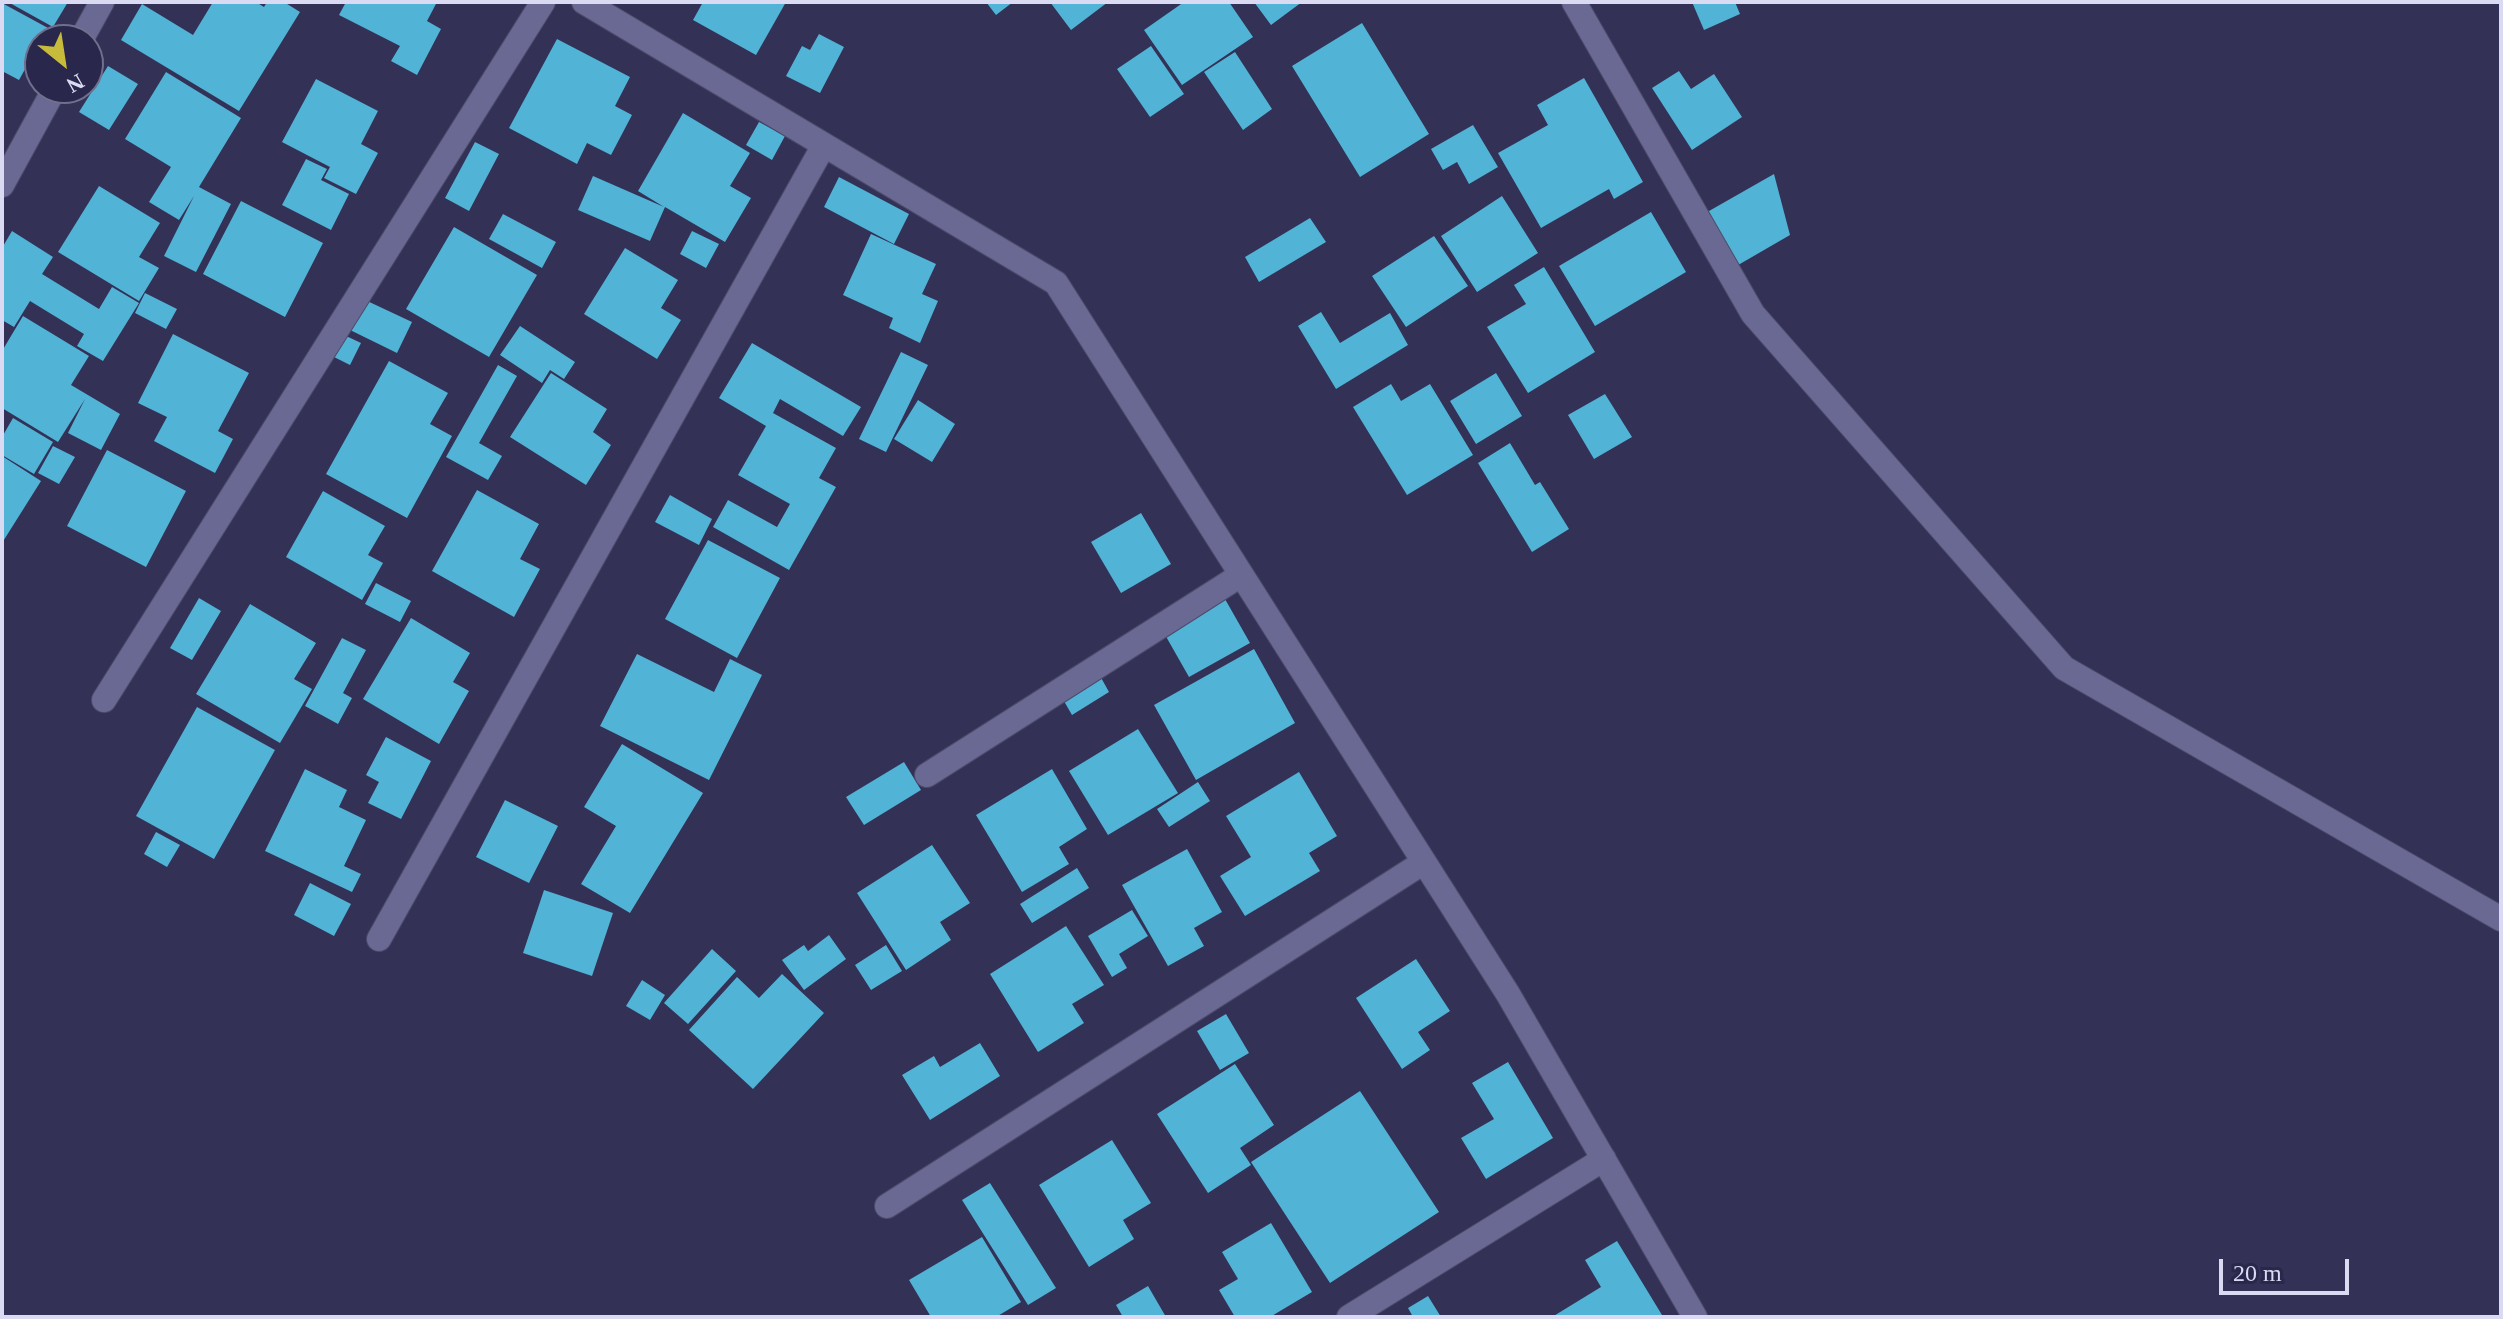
<!DOCTYPE html>
<html>
<head>
<meta charset="utf-8">
<style>
  body { margin:0 }
  #map { position:relative; width:2503px; height:1319px; overflow:hidden; background:#333156; font-family:Georgia,serif }
  canvas { display:block }
  .frame { position:absolute; inset:0; border:4px solid #dadbf3; pointer-events:none }
  .north { position:absolute; left:24px; top:24px; width:80px; height:80px; box-sizing:border-box; background:#29274b; border:2px solid #706f8e; border-radius:50%; rotate:150deg; font-size:22px; font-weight:700; line-height:32px; text-align:center; color:#dadbf3 }
  .north::after { content:''; display:block; margin:auto; width:28px; height:36px; background:#c7bb3b; clip-path:polygon(50% 0,100% 100%,50% 72%,0 100%) }
  .scale { position:absolute; left:2219px; top:1259px; width:130px; height:36px; box-sizing:border-box; border:4px solid #dadbf3; border-top:0; padding-left:10px; font-size:24px; line-height:28px; white-space:nowrap; color:#dadbf3; -webkit-text-stroke:6px #29274b; paint-order:stroke }
</style>
</head>
<body>
<div id="map">
<canvas width="2503" height="1319"></canvas>
<div class="frame"></div>
<div class="north">N</div>
<div class="scale">20 m</div>
</div>
<script>
const ctx = document.querySelector('canvas').getContext('2d');
ctx.lineJoin = 'round';
function fill(path, color) { ctx.fillStyle = color; ctx.fill(path, 'evenodd'); }
const shape = rows => new Path2D(rows.map(r => 'M' + r).join(''));
function trace(path, color, width, dash) { ctx.strokeStyle = color; ctx.lineWidth = width; ctx.lineCap = dash ? 'butt' : 'round'; ctx.setLineDash(dash || []); ctx.stroke(path); }
fill(shape([
  [8,2,68,2,53,27],
  [213,2,256,2,264,7,267,2,284,2,300,12,239,111,121,40,142,4,193,35],
  [346,2,437,2,427,21,441,29,417,75,391,61,400,46,339,15],
  [703,2,786,2,756,55,693,20],
  [986,2,1013,2,996,15],
  [1050,2,1108,2,1071,30],
  [1184,2,1229,2,1253,37,1182,85,1144,30],
  [1254,2,1302,2,1271,25],
  [1692,2,1735,2,1740,14,1704,30],
  [2,3,48,28,19,80,2,71],
  [1362,23,1429,134,1360,177,1292,66],
  [819,34,844,47,820,93,786,76,802,46,810,50],
  [557,39,630,77,615,106,632,115,611,155,587,143,577,164,509,128],
  [1151,46,1184,94,1150,117,1117,69],
  [1235,52,1272,109,1243,130,1204,72],
  [108,66,138,84,109,130,79,112],
  [1679,71,1691,89,1714,74,1742,117,1692,150,1652,88],
  [166,72,241,118,199,187,231,204,196,272,164,256,194,196,179,220,149,202,171,167,125,139],
  [1584,78,1643,182,1614,199,1609,189,1541,228,1498,153,1548,125,1537,105],
  [316,79,378,111,361,144,378,153,356,194,324,178,330,167,282,142],
  [683,113,750,153,730,186,751,198,725,242,665,207,650,241,578,210,593,176,664,207,638,191],
  [759,122,785,136,772,160,746,145],
  [1473,125,1498,167,1469,184,1457,162,1443,170,1431,149],
  [475,142,499,154,469,211,445,198],
  [306,159,327,169,321,180,349,194,331,230,282,205],
  [1774,174,1790,235,1733,268,1702,215],
  [839,177,909,214,894,244,824,207],
  [99,186,160,223,139,257,159,268,139,301,58,252],
  [1502,196,1538,253,1477,292,1441,236],
  [241,201,323,243,285,317,203,274],
  [1651,212,1686,272,1595,326,1559,266],
  [503,214,556,242,542,268,489,239],
  [1310,218,1326,242,1259,282,1245,257],
  [454,227,537,275,489,357,406,309],
  [12,231,53,257,42,274,99,309,112,287,139,303,103,361,77,346,84,334,30,301,14,327,2,320,2,248],
  [692,231,719,244,706,268,680,254],
  [871,234,936,264,922,294,938,301,920,343,889,328,893,318,843,295],
  [1434,236,1468,286,1406,327,1372,276],
  [625,248,678,280,661,308,681,320,657,359,584,314],
  [1544,267,1595,352,1528,393,1487,327,1526,304,1514,285],
  [145,293,177,309,166,329,135,313],
  [363,299,412,322,397,353,348,329],
  [1321,312,1340,343,1390,313,1408,345,1336,389,1298,326],
  [23,316,89,356,71,385,120,414,101,450,68,433,85,399,58,442,2,408,2,351],
  [520,326,575,362,564,379,550,370,542,383,500,355],
  [173,334,249,373,218,431,233,439,215,473,154,441,167,417,138,403],
  [344,335,361,343,350,365,334,357],
  [752,343,861,407,843,436,780,399,773,413,836,448,819,478,836,487,789,570,713,527,728,500,777,527,790,504,738,475,766,426,719,398],
  [901,352,928,365,886,452,859,439],
  [389,361,448,393,430,424,452,436,407,518,326,474],
  [498,365,517,376,479,443,502,456,488,480,446,457],
  [551,373,607,409,593,432,611,445,586,485,510,437],
  [1496,373,1522,416,1476,444,1450,401],
  [1391,384,1401,401,1430,384,1473,455,1407,495,1353,407],
  [1605,394,1632,437,1594,459,1568,415],
  [918,400,955,424,932,462,894,439],
  [13,418,53,442,34,474,2,455,2,437],
  [1510,443,1535,485,1540,482,1569,529,1532,552,1478,463],
  [53,446,75,457,59,484,38,473],
  [107,450,186,491,146,567,67,526],
  [2,456,41,481,2,543],
  [477,490,539,524,520,559,540,569,514,617,432,571],
  [323,491,385,526,368,555,383,563,362,600,286,557],
  [670,495,712,519,699,545,655,522],
  [1141,513,1171,564,1121,593,1091,542],
  [708,540,780,578,737,658,665,619],
  [376,583,411,601,400,622,365,604],
  [199,598,221,611,192,660,170,648],
  [1225,599,1250,643,1189,677,1164,633],
  [250,604,316,643,294,679,312,689,280,743,196,694],
  [411,618,470,653,453,682,469,691,439,744,363,699],
  [342,638,366,650,343,693,352,698,338,724,305,706],
  [1254,649,1295,723,1196,780,1154,705],
  [637,654,714,692,730,659,762,675,709,780,600,726],
  [1099,674,1109,692,1072,715,1061,696],
  [197,707,275,750,214,859,136,816],
  [1138,729,1178,793,1108,835,1069,771],
  [386,737,431,761,401,819,368,803,379,782,366,775],
  [622,744,703,793,630,913,581,884,616,826,584,807],
  [904,762,921,790,864,825,846,797],
  [305,769,347,790,339,807,366,820,344,866,361,874,352,892,265,851],
  [1052,769,1087,829,1059,847,1069,864,1022,892,976,815],
  [1299,772,1337,836,1309,853,1320,871,1245,916,1220,876,1251,857,1226,816],
  [1198,782,1210,801,1169,827,1157,809],
  [505,800,558,826,529,883,476,857],
  [156,832,180,845,167,867,144,854],
  [932,845,970,903,940,922,951,940,906,970,857,893],
  [1187,849,1222,912,1194,928,1204,946,1168,966,1122,885],
  [1077,868,1089,888,1032,923,1020,904],
  [310,883,351,904,334,936,294,915],
  [544,890,613,913,592,976,523,953],
  [1132,910,1148,936,1119,954,1127,968,1112,977,1088,936],
  [1066,926,1104,985,1072,1004,1084,1023,1038,1052,990,974],
  [829,935,846,959,804,990,782,960,804,945,808,951],
  [886,945,902,971,871,990,855,965],
  [712,949,736,971,688,1024,664,1003],
  [1416,959,1450,1011,1418,1032,1430,1050,1402,1069,1356,998],
  [782,974,824,1013,753,1089,689,1030,737,977,759,998],
  [642,980,665,995,650,1020,626,1006],
  [1226,1014,1249,1053,1220,1070,1197,1031],
  [980,1043,1000,1076,930,1120,902,1075,934,1056,940,1067],
  [1508,1062,1553,1138,1486,1179,1461,1138,1494,1119,1472,1083],
  [1235,1064,1274,1125,1240,1148,1251,1165,1208,1193,1157,1114],
  [1360,1091,1439,1212,1330,1283,1251,1162],
  [1112,1140,1151,1203,1123,1220,1134,1239,1089,1267,1039,1185],
  [990,1183,1056,1288,1028,1305,962,1200],
  [1271,1223,1312,1292,1270,1317,1235,1317,1219,1290,1238,1279,1222,1252],
  [982,1237,1021,1302,996,1317,931,1317,909,1280],
  [1617,1241,1662,1315,1552,1317,1601,1287,1585,1260],
  [1148,1286,1166,1317,1123,1317,1116,1305],
  [1428,1296,1441,1317,1413,1317,1408,1308]
]), '#51b3d5');
const minor = shape([
  [584,2,1056,283,1508,994,1695,1317],
  [1574,2,1753,314,2064,668,2501,919],
  [81,40,102,2],
  [2,185,55,88],
  [104,700,543,2],
  [927,775,1241,575],
  [379,939,824,145],
  [887,1206,1424,862],
  [1349,1317,1604,1159]
]);
trace(minor, '#4d4b6b', 26);
trace(minor, '#696993', 24);
</script>
</body>
</html>
